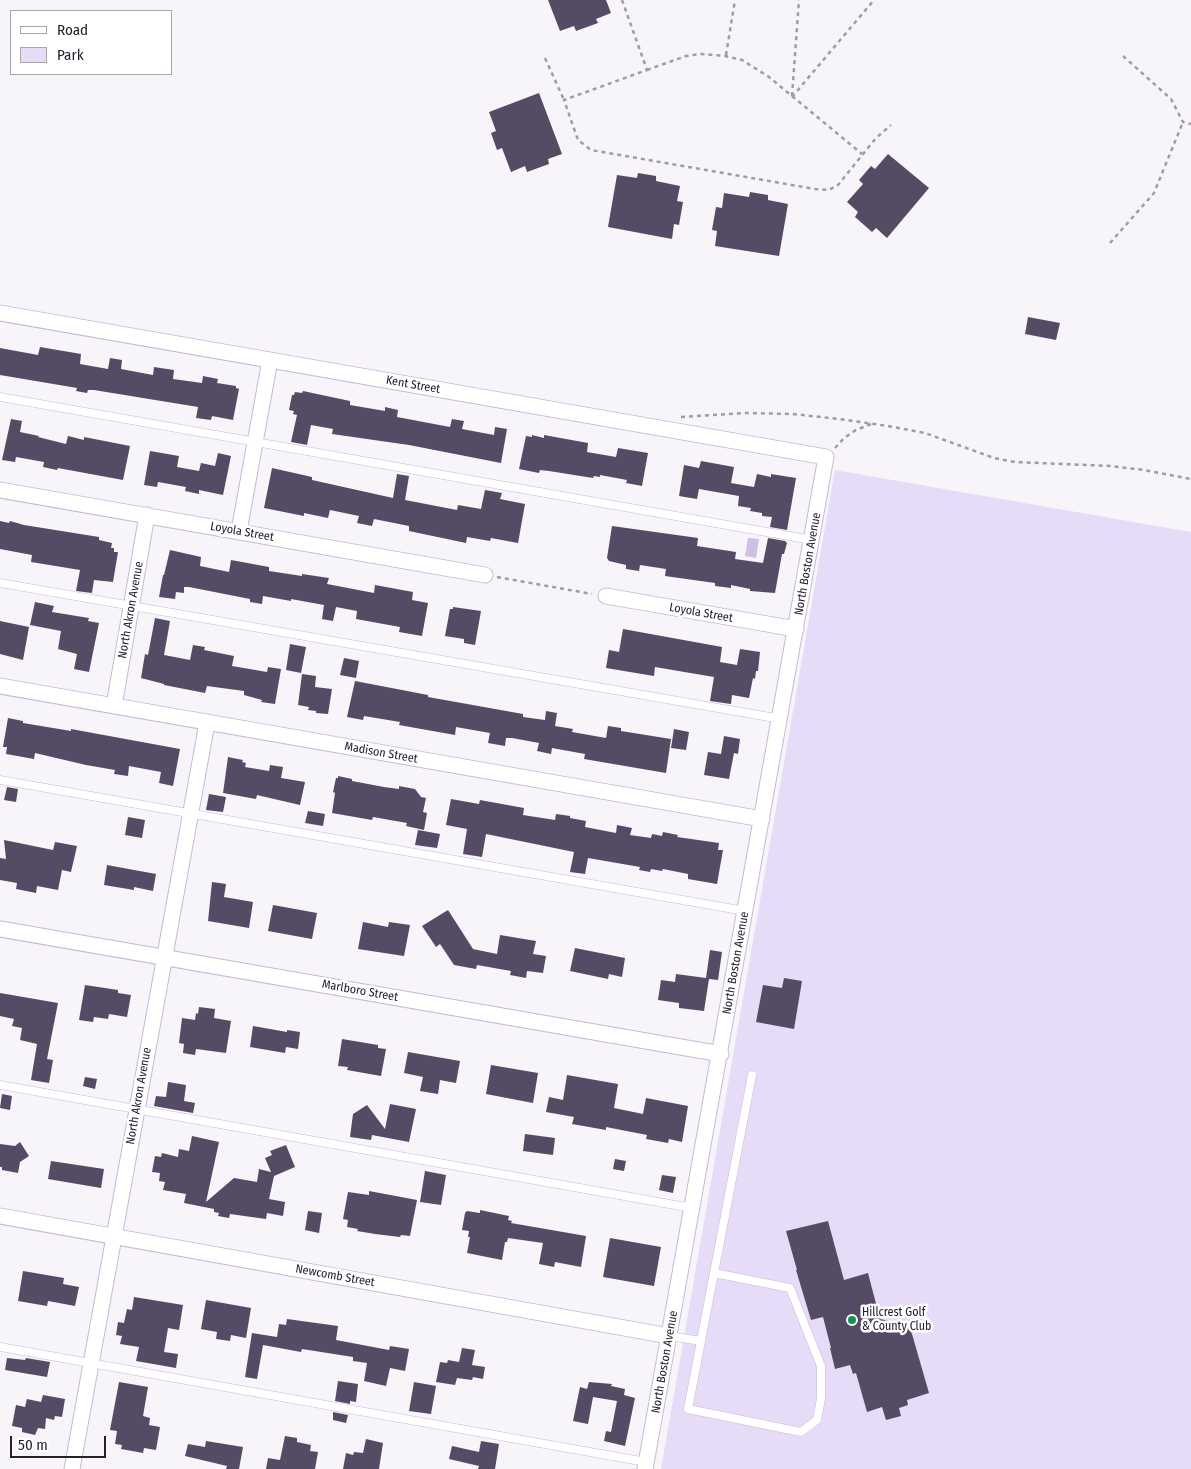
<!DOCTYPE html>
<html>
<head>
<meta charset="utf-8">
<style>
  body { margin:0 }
  #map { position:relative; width:1191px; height:1469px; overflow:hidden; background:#f7f4fa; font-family:"Fira Sans Condensed",sans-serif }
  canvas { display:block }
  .legend { position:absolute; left:10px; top:10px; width:162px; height:65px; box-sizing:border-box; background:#fff; border:1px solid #a8a6ab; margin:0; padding:6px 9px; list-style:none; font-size:15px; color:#25202c }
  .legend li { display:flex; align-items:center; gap:10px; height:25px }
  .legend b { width:25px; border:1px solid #a8a6ab }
  .scale { position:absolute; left:10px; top:1436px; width:96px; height:22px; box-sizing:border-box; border:2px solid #25202c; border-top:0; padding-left:6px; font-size:15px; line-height:18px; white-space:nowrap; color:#25202c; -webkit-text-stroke:4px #fff; paint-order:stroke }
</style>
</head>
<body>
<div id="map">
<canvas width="1191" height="1469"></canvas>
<ul class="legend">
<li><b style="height:6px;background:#fff"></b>Road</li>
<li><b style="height:14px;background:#e7dcf7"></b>Park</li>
</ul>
<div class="scale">50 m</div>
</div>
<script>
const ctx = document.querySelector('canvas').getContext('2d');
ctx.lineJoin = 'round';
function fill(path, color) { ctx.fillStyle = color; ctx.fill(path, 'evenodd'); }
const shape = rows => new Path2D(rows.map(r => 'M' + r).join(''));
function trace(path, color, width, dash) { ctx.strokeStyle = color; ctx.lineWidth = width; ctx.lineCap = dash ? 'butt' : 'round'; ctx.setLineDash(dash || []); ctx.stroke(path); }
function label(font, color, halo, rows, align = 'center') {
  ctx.font = font + ' "Fira Sans Condensed",sans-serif'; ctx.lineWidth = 5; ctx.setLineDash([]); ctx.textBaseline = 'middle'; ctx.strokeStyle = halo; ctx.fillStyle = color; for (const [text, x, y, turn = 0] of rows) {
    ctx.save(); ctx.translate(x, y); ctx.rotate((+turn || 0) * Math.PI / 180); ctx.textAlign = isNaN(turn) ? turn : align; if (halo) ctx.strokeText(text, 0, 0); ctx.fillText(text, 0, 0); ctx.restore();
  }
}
fill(shape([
  [835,470,1191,532,1191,1469,661,1469]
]), '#e7dcf7');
fill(shape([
  [748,538,759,539,756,558,745,556]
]), '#cebfe3');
fill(shape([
  [548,0,606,0,611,13,596,19,598,23,576,31,574,26,560,31],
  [539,93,562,154,548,159,549,164,527,172,525,166,511,172,502,148,497,150,491,133,496,131,489,112],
  [888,154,929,188,887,238,876,228,872,232,855,217,858,212,847,202,863,184,859,180,871,166,875,169],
  [638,173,656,176,656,181,680,186,677,201,683,202,679,225,674,224,672,239,608,227,617,175,637,178],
  [750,192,768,195,768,200,788,204,779,256,715,246,717,231,712,230,716,207,722,208,724,193,749,197],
  [1028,317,1060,323,1056,340,1025,334],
  [40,347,81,354,80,364,108,369,110,358,122,360,121,369,153,375,154,367,174,370,173,379,202,383,203,376,218,379,217,383,236,386,236,388,239,389,233,420,212,416,211,420,196,418,198,407,94,390,88,390,87,393,76,391,77,388,0,375,0,348,38,355],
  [303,391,350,401,350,405,385,411,385,407,398,410,397,417,450,427,452,419,464,421,462,429,494,435,495,427,507,429,501,463,409,445,332,434,333,429,311,425,307,445,291,442,297,415,293,414,294,411,289,410,292,395,294,395,295,392,302,393],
  [11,419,22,421,20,432,39,436,38,437,66,444,68,436,84,440,84,437,130,446,123,480,58,468,57,470,43,467,44,462,16,457,15,462,2,460],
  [532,435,544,438,544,435,588,443,587,452,616,457,618,448,648,453,642,486,626,483,627,480,600,475,600,477,594,476,593,478,549,471,540,470,539,473,519,469,526,436,532,437],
  [150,451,179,456,177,467,199,471,201,463,215,466,218,453,231,456,223,495,199,490,199,494,185,491,186,487,158,482,157,487,144,485],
  [701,461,734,467,731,483,754,487,757,474,771,477,771,474,796,478,787,530,770,527,772,517,762,516,762,513,750,511,751,508,738,506,739,496,699,489,697,499,679,496,684,465,699,468],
  [272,468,312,477,312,480,393,498,397,474,409,476,405,500,457,510,458,505,481,509,485,490,502,493,500,499,525,504,518,543,491,538,490,541,467,537,466,543,409,531,409,526,374,519,372,526,357,523,359,516,330,510,328,518,304,513,304,516,264,508],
  [0,521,9,523,10,521,24,525,99,537,99,540,112,543,111,548,114,548,114,552,118,552,113,582,94,580,92,593,76,591,80,570,31,562,32,555,0,549],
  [612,526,698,538,697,546,736,552,735,559,763,563,768,538,785,541,787,543,784,554,782,554,775,593,750,591,750,589,731,585,731,588,715,586,715,583,665,576,666,569,640,565,639,571,626,569,626,565,609,561,607,558],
  [170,550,201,557,200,566,229,572,231,560,269,567,269,571,302,576,302,574,329,578,327,584,374,593,375,585,413,592,412,600,428,603,422,636,399,632,400,627,356,619,357,611,336,607,333,621,322,619,324,605,291,599,291,601,263,596,262,604,250,602,250,599,189,587,184,587,184,593,176,592,175,599,159,597,163,575,164,575],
  [35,602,54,606,52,612,89,618,88,621,99,623,89,672,74,669,77,654,58,649,61,631,30,625],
  [453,607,481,611,475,645,464,643,464,639,445,636,450,609,453,609],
  [155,618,170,621,164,655,190,660,193,645,205,647,204,650,234,656,232,666,267,672,268,667,281,669,275,704,261,702,262,700,244,695,244,691,207,686,205,693,164,685,164,684,141,678,145,654,148,655],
  [0,621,29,627,23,660,0,654],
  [623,629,722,647,720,662,737,665,740,649,760,652,758,671,756,671,755,679,753,678,749,698,732,695,731,704,710,701,714,677,655,667,654,676,606,668,609,650,619,652],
  [290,644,306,647,301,673,286,670],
  [344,658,359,661,356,678,340,675],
  [302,674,316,676,315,687,332,689,328,714,316,713,316,711,308,710,309,707,298,705],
  [355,681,428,695,428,697,523,714,523,717,545,720,546,711,557,713,555,726,573,729,572,732,606,738,608,726,621,728,621,731,671,739,666,773,584,759,585,754,552,748,551,754,537,751,539,743,512,738,506,738,505,746,488,743,490,733,456,727,455,735,399,725,400,722,364,716,363,720,347,717],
  [8,718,23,721,23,723,71,731,71,729,180,749,173,786,159,783,161,772,129,766,128,776,114,774,115,770,86,765,35,753,34,759,6,754,7,747,3,747],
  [674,729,689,732,686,750,671,748],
  [724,736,740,739,738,754,734,753,729,779,704,775,708,752,721,754],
  [228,757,243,760,242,762,246,763,245,767,269,771,270,765,283,767,281,778,305,782,300,805,257,795,256,799,223,793],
  [338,776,352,779,352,781,384,787,399,789,399,786,415,789,421,797,426,798,423,812,427,813,424,830,406,826,407,823,373,817,372,820,332,813,335,793,333,792,336,778,338,778],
  [7,787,18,789,16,802,4,800],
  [209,794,226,797,223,812,206,810],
  [451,799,479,804,480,800,524,808,523,815,555,820,556,814,570,816,570,818,586,821,585,827,616,833,617,825,632,828,630,835,651,838,652,834,662,836,663,832,678,835,677,837,719,843,718,850,723,850,717,884,688,879,688,874,663,869,662,871,651,869,650,872,639,870,640,867,588,858,585,874,570,872,574,852,486,834,482,857,463,854,467,829,446,825],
  [308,811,325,814,323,826,305,823],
  [128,817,145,820,142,838,125,835],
  [418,830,440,834,437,848,415,845],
  [4,840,53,850,55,842,77,846,71,872,62,870,58,890,37,886,36,893,16,889,17,883,0,880,0,858,6,859],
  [107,865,156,874,153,891,134,887,134,890,104,885],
  [212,882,226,884,224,897,253,902,249,928,208,921],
  [273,905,317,913,312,939,268,931],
  [448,910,473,949,497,954,500,935,536,941,533,954,546,956,543,973,527,971,526,978,510,975,511,971,477,965,476,969,454,965,440,944,436,947,422,926],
  [363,922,388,927,389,922,410,925,404,956,358,949],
  [575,948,625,958,622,977,609,974,608,979,570,971],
  [710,950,722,952,718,980,709,979,704,1011,679,1008,679,1003,658,1000,661,980,675,982,676,974,706,978],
  [784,978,802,981,794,1029,756,1022,763,985,782,988],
  [85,985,118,990,118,993,131,995,127,1017,109,1014,108,1019,94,1017,93,1022,79,1020],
  [0,993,58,1003,47,1059,53,1060,49,1083,31,1080,37,1044,20,1040,22,1028,12,1026,14,1019,0,1016],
  [199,1007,215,1009,214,1018,231,1021,226,1053,196,1049,195,1055,183,1053,184,1044,179,1043,182,1018,195,1020,196,1013,198,1014],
  [253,1026,287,1032,287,1030,300,1032,298,1049,286,1047,285,1053,250,1047],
  [342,1039,378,1045,378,1048,386,1049,381,1076,347,1070,348,1067,338,1066],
  [408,1052,460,1061,456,1083,440,1080,438,1094,420,1091,423,1077,404,1073],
  [491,1065,538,1073,533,1103,486,1094],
  [567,1075,618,1084,614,1108,643,1114,646,1098,688,1106,682,1142,669,1139,668,1143,646,1139,647,1135,606,1127,606,1130,572,1124,574,1117,546,1112,549,1097,563,1100],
  [85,1077,97,1079,95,1089,83,1086],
  [168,1082,186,1085,184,1101,195,1103,193,1113,154,1106,156,1096,166,1097],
  [2,1094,12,1096,10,1110,0,1108],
  [390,1104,416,1109,409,1142,372,1135,371,1140,350,1137,353,1114,367,1105,385,1129],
  [525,1134,555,1138,553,1155,523,1151],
  [192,1136,219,1142,206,1202,234,1178,257,1182,259,1169,271,1172,265,1158,272,1155,270,1151,286,1145,295,1167,274,1176,269,1199,285,1202,283,1216,267,1213,266,1219,230,1214,229,1218,218,1216,219,1213,214,1212,214,1209,184,1203,186,1194,163,1190,165,1182,159,1181,160,1173,152,1172,155,1156,161,1157,162,1153,178,1157,179,1149,189,1151],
  [20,1142,29,1156,20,1162,18,1173,2,1170,2,1167,0,1167,0,1144,15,1146],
  [615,1159,626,1161,624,1171,613,1169],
  [51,1161,104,1169,101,1188,48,1179],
  [425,1171,446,1175,441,1205,420,1202],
  [662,1175,676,1177,673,1193,659,1190],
  [369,1191,417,1200,410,1236,401,1235,400,1237,375,1234,357,1231,358,1229,347,1227,348,1220,343,1219,348,1192,369,1195],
  [480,1210,509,1216,508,1220,512,1221,511,1223,586,1236,581,1267,555,1262,554,1267,539,1264,543,1243,508,1238,507,1242,505,1242,502,1260,467,1253,470,1237,468,1237,469,1231,462,1230,465,1213,467,1211,480,1213],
  [308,1211,322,1213,319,1233,305,1230],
  [828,1221,844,1280,868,1273,880,1319,902,1324,910,1330,912,1334,929,1393,907,1400,908,1405,899,1408,901,1416,886,1420,882,1407,867,1412,856,1373,853,1374,850,1365,835,1369,830,1348,831,1348,823,1317,811,1320,796,1270,797,1270,786,1231],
  [610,1238,661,1247,654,1286,603,1277],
  [23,1271,64,1278,63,1284,79,1287,75,1306,48,1301,47,1306,18,1301],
  [134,1297,183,1305,179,1330,168,1328,164,1352,178,1354,176,1368,136,1361,139,1347,120,1344,122,1336,116,1335,118,1322,124,1323,127,1309,132,1310],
  [206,1300,251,1308,246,1338,231,1335,230,1341,216,1339,217,1332,201,1329],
  [287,1319,338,1326,336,1340,389,1350,390,1346,409,1349,405,1371,390,1368,386,1386,364,1381,367,1363,353,1361,353,1357,302,1349,301,1352,263,1345,257,1379,245,1377,252,1333,277,1337,279,1324,286,1325],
  [462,1348,475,1350,472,1365,485,1367,483,1379,473,1377,472,1380,457,1378,455,1385,436,1382,440,1362,447,1363,448,1360,459,1362],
  [7,1358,25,1360,26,1358,50,1362,47,1377,5,1370],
  [338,1381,358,1384,356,1402,350,1401,350,1404,335,1401],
  [119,1382,148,1387,143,1416,150,1418,149,1425,160,1427,156,1450,144,1448,143,1453,121,1449,122,1445,115,1444,117,1431,110,1430],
  [414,1382,436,1386,431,1414,409,1411],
  [589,1382,612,1384,611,1386,625,1389,624,1395,635,1398,625,1446,604,1441,606,1431,611,1432,617,1401,593,1397,588,1424,573,1421,580,1387,587,1389],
  [43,1395,65,1399,62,1417,55,1416,54,1420,46,1418,45,1429,38,1428,35,1435,22,1432,22,1428,12,1426,16,1405,25,1407,27,1399,41,1402],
  [333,1412,348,1415,346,1423,333,1420],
  [285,1436,297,1438,297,1442,311,1445,310,1451,318,1452,315,1469,266,1469,268,1458,280,1460],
  [366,1439,383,1443,379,1469,343,1469,346,1453,353,1455,354,1452,363,1453],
  [206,1441,243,1447,239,1469,226,1469,227,1466,185,1456,188,1444,205,1447],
  [481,1441,499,1444,495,1469,478,1469,479,1466,449,1459,452,1446,479,1452]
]), '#564b64');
const lane = shape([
  [0,397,812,540],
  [0,583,781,719],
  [0,780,745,911],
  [0,1085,692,1208],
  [714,1273,752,1075],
  [669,1336,701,1341,688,1409,801,1432,817,1420,821,1399,821,1366,790,1288,714,1273,701,1341],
  [0,1347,646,1462]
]);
const street = shape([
  [0,313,826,457,645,1469],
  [0,490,485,575],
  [239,531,270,360],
  [606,596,796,629],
  [0,686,762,819],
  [114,706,147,515],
  [0,929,721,1054],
  [0,1216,669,1336],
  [72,1469,207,723]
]);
trace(lane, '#c6bad8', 9);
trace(street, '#c6bad8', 17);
trace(shape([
  [622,0,647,70,564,100,578,140,591,150,815,189,829,190,838,185,876,138,891,125],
  [726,55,735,0],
  [1123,56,1171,99,1183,122,1191,124],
  [545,58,564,100],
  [647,70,686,56,701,54,725,56,742,60,769,77,862,154],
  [792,96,799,0],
  [792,97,874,0],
  [1110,243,1154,193,1183,122],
  [681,417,744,413,793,414,839,419,888,426,925,433,994,458,1015,462,1110,466,1144,470,1191,479],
  [835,448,844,438,856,430,871,424],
  [497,577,592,594]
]), '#a09ca5', 2.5, [4, 4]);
trace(lane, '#fff', 8);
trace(street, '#fff', 15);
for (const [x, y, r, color] of [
  [852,1320,5,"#109452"]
]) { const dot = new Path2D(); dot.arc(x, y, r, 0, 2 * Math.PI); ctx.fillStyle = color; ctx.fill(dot); trace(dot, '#fff', 2); }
label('12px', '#25202c', '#fff', [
  ["Kent Street",413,385,10],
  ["Loyola Street",242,532,10],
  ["North Boston Avenue",808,564,-80],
  ["North Akron Avenue",131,610,-80],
  ["Loyola Street",701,613,10],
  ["Madison Street",381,753,10],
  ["North Boston Avenue",736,963,-80],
  ["Marlboro Street",360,991,10],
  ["North Akron Avenue",139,1096,-80],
  ["Newcomb Street",335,1276,10],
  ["North Boston Avenue",665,1362,-80]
]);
label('12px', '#25202c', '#fff', [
  ["Hillcrest Golf",862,1313],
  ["& County Club",862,1327]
], 'left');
</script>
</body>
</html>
